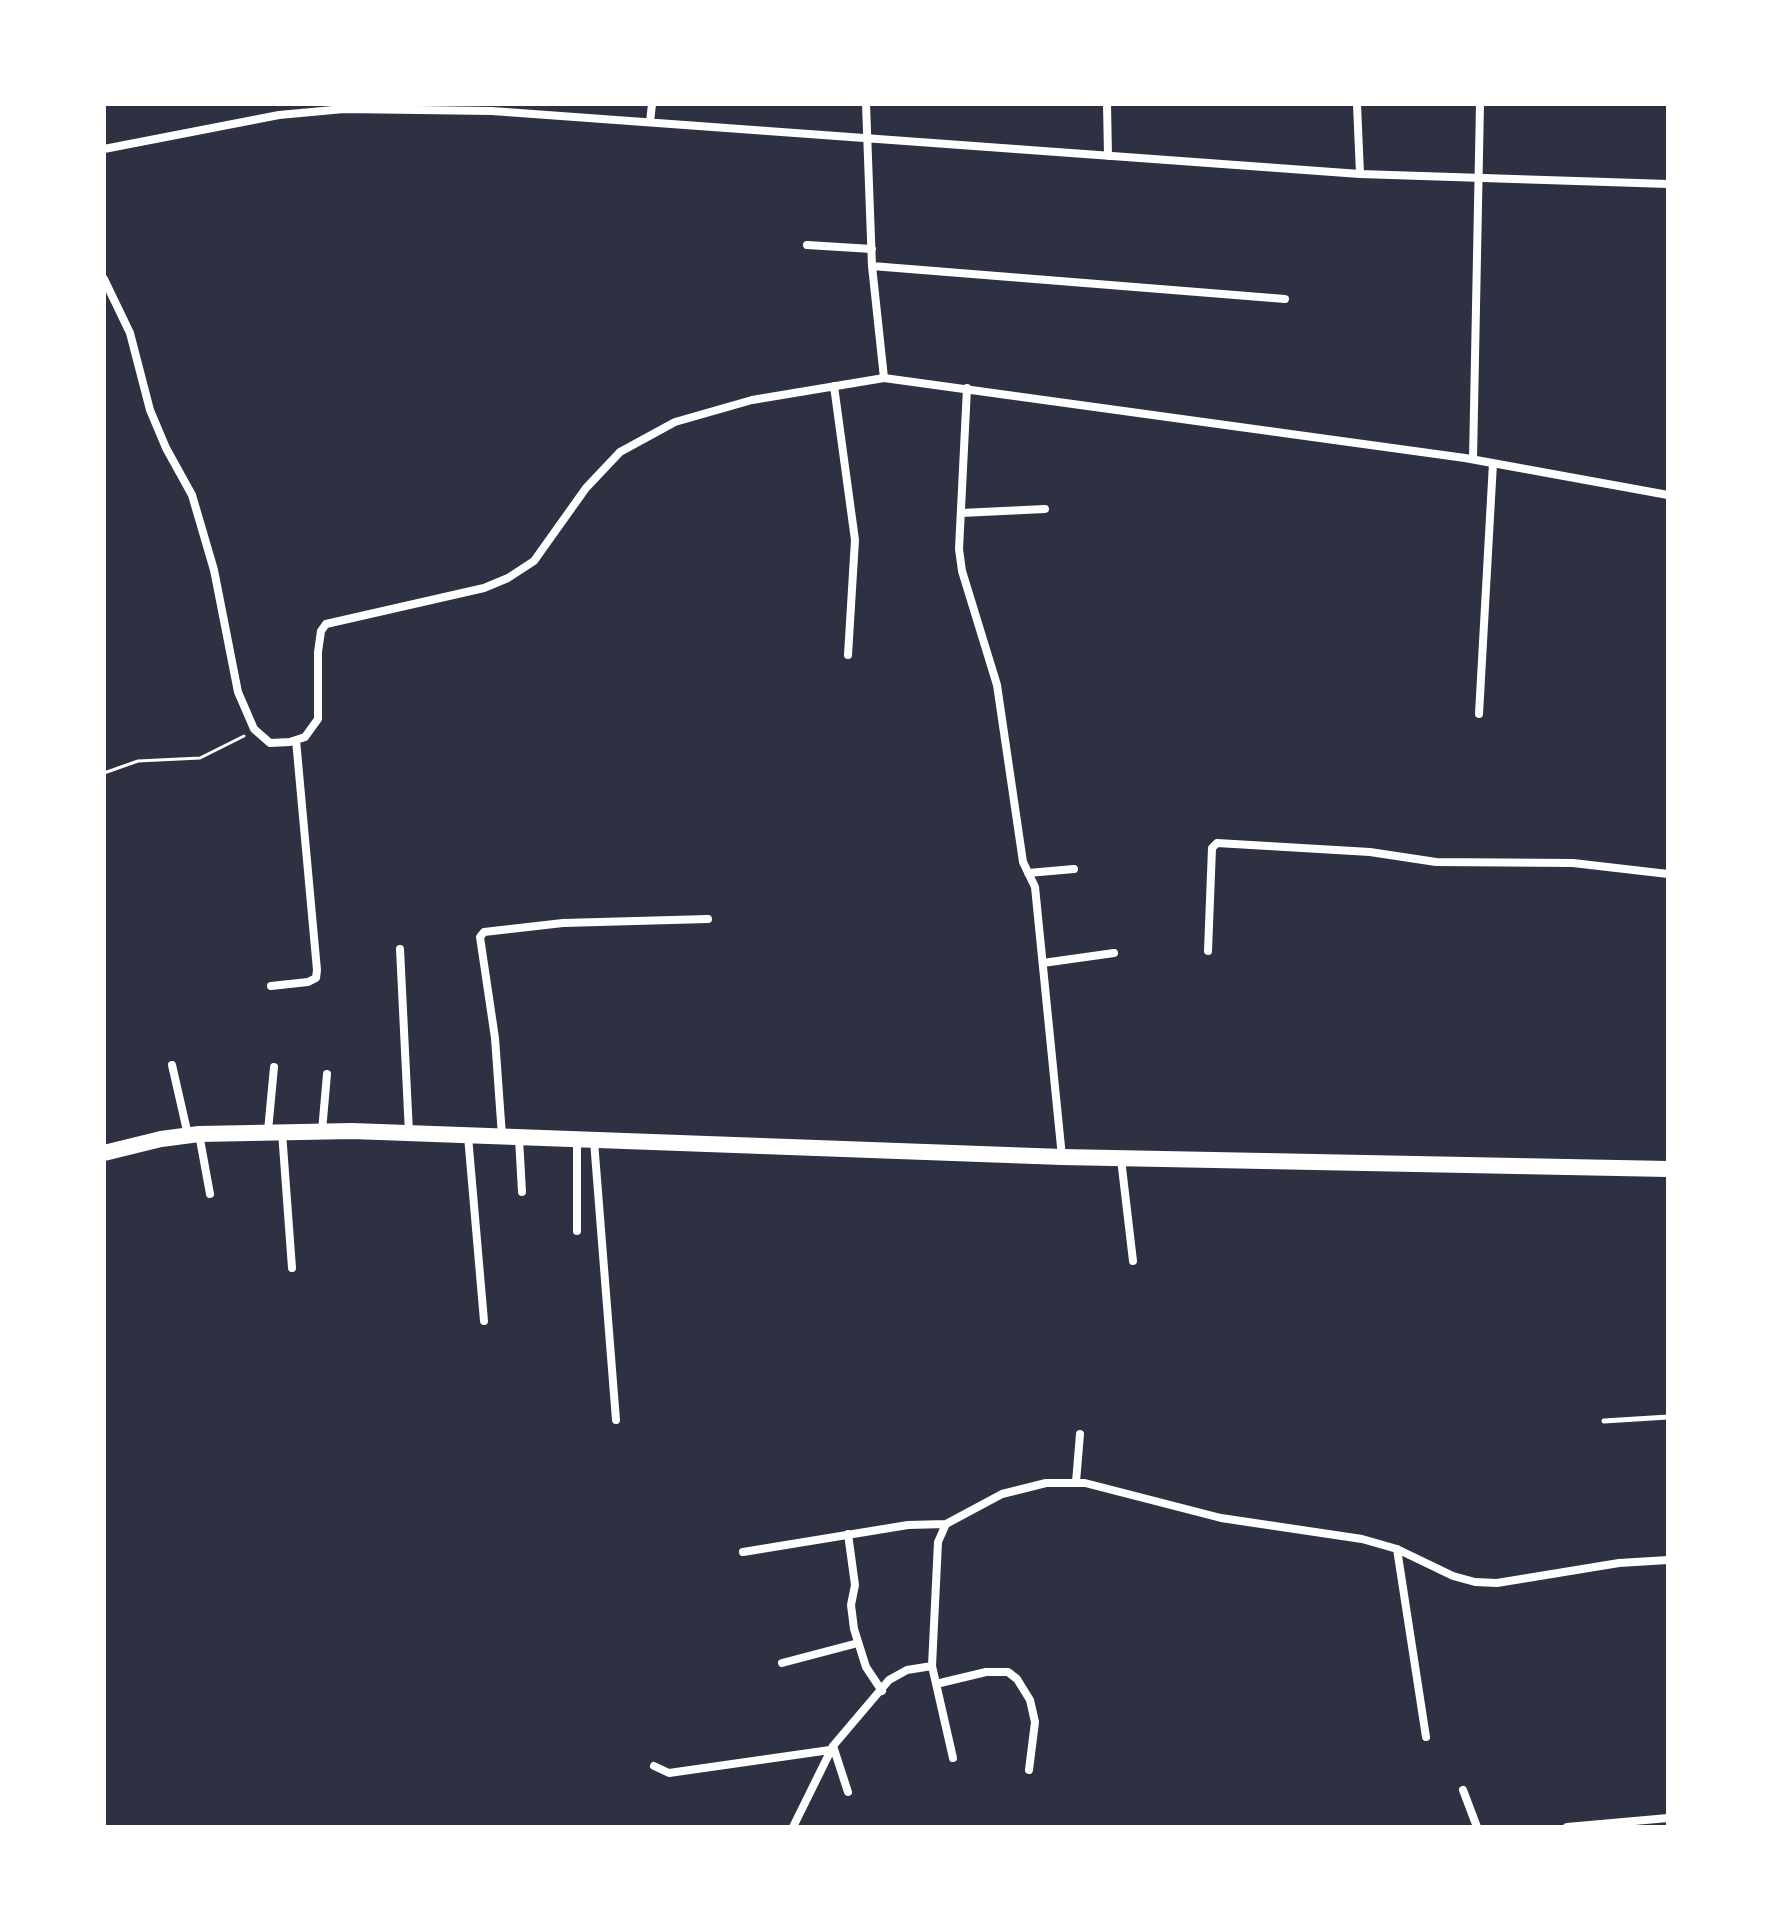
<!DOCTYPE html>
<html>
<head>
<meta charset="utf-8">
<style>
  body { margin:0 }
  #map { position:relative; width:1772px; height:1931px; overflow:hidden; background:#2d3142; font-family:Literata,serif }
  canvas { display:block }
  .frame { position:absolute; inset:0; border:106px solid #fff; pointer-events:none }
</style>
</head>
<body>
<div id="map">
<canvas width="1772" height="1931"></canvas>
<div class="frame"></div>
</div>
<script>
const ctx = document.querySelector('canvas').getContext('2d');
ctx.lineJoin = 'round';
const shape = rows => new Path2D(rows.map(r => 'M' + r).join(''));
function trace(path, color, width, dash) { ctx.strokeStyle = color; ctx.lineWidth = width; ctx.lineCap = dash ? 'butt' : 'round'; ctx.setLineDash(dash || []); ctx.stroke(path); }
trace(shape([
  [104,773,138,761,200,758,244,736]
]), '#fff', 3);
trace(shape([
  [1604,1421,1668,1417]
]), '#fff', 5);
trace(shape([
  [866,104,872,266,884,378],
  [1107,104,1108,156],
  [1357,104,1360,174],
  [650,122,652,104],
  [104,149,279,115,344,109,492,111,1360,174,1668,184],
  [807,245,872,249],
  [872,266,1285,299],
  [104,279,130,333,150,410,166,448,192,495,214,570,238,692,254,729,270,743,290,742,305,737,318,719,318,652,321,631,326,624,484,588,508,578,534,561,586,488,620,452,675,422,752,400,884,378,1465,458,1668,495],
  [834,386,855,540,848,655],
  [967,388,959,549,962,571,997,685,1023,862,1035,887,1062,1157],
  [1473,459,1480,104],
  [961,513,1045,509],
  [1479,714,1493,463],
  [1028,873,1074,869],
  [400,949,409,1133],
  [1208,951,1212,848,1217,843,1370,852,1436,862,1573,863,1668,874],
  [1043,963,1114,953],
  [271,986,308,982,316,978,317,970,296,740],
  [172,1065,188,1135],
  [268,1131,274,1067],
  [322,1131,327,1074],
  [282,1132,292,1268],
  [199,1134,210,1194],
  [468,1136,484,1321],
  [502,1136,495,1038,480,937,484,932,563,923,708,919],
  [519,1138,522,1192],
  [577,1140,577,1231],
  [594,1141,616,1420],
  [1121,1159,1133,1261],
  [1076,1482,1080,1434],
  [848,1534,855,1585,851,1605,854,1629,866,1667,882,1691],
  [1397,1549,1426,1737],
  [743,1552,908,1525,946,1524],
  [782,1663,858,1643],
  [932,1666,953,1758],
  [936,1684,986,1672,1008,1672,1017,1679,1030,1700,1035,1722,1029,1770],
  [833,1746,848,1792],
  [654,1766,669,1773,830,1750],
  [1463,1790,1477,1827],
  [793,1827,833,1746,889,1680,907,1670,932,1666,938,1542,946,1524,1002,1494,1046,1483,1085,1483,1221,1518,1362,1539,1397,1549,1453,1576,1475,1582,1497,1583,1619,1563,1668,1560],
  [1567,1827,1668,1818]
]), '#fff', 8);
trace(shape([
  [104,1153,161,1139,199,1134,352,1131,1062,1157,1668,1169]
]), '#fff', 16);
</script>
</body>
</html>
